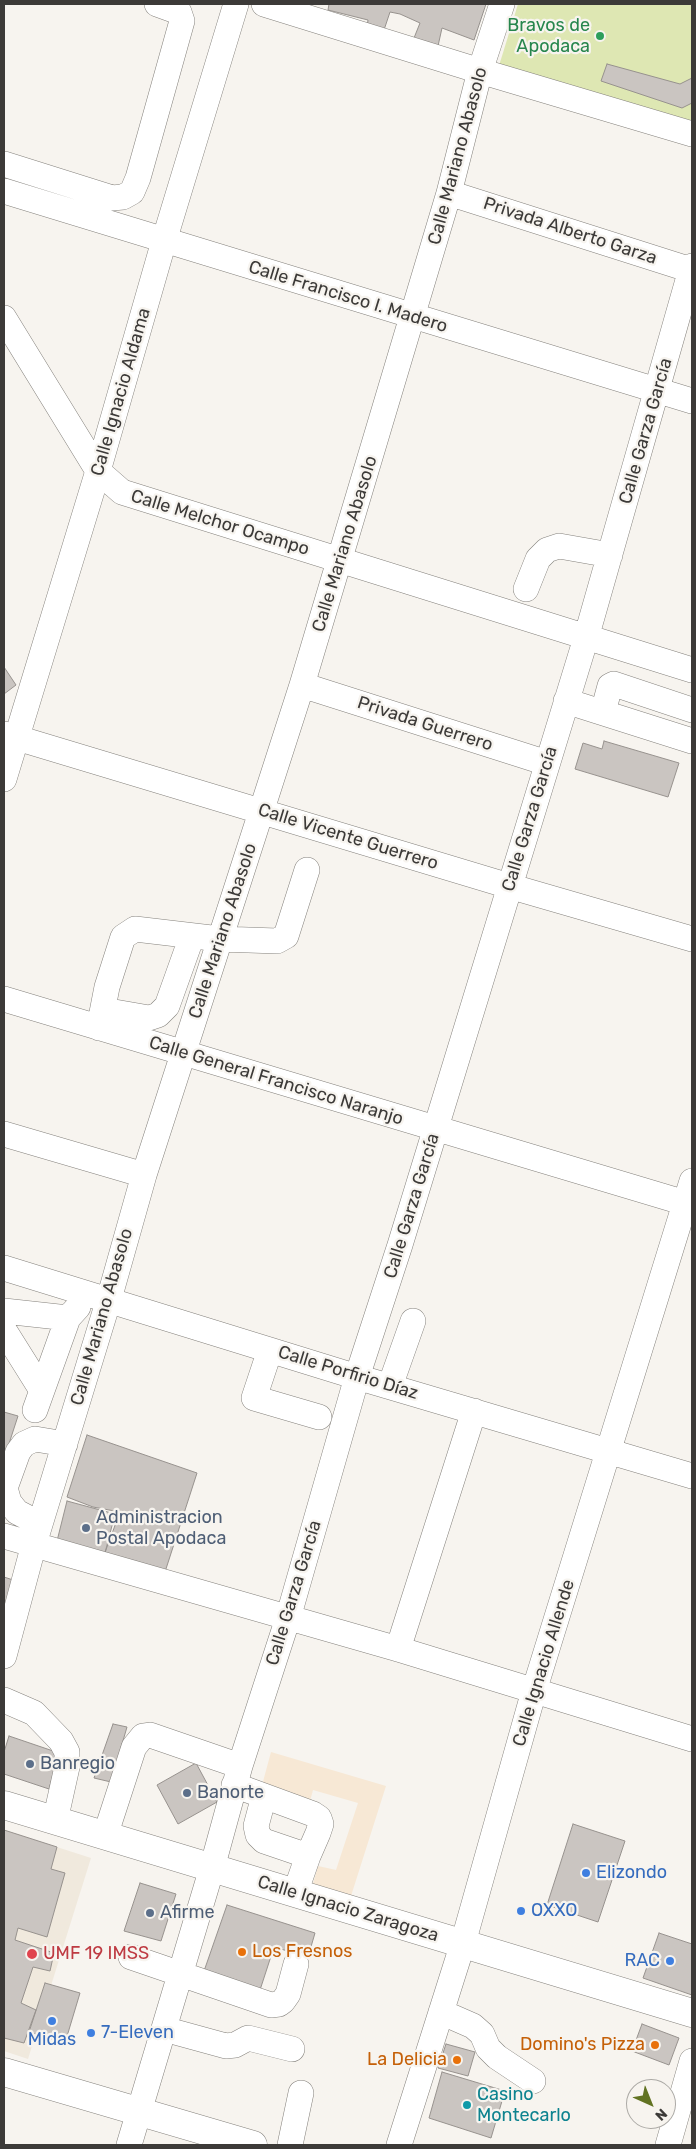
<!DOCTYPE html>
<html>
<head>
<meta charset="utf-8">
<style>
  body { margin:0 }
  #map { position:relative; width:696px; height:2149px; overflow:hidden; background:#f7f4ef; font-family:Rubik,sans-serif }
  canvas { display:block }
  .frame { position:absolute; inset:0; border:5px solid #3c3a38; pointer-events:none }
  .north { position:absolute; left:626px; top:2079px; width:50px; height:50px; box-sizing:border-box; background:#f7f4ef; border:1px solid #acaaa6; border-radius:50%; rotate:136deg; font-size:14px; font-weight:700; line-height:20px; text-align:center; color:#3c3a38 }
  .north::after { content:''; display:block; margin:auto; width:18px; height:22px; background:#627322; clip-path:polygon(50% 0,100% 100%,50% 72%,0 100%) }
</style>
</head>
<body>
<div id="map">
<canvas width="696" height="2149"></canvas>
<div class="frame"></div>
<div class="north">N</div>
</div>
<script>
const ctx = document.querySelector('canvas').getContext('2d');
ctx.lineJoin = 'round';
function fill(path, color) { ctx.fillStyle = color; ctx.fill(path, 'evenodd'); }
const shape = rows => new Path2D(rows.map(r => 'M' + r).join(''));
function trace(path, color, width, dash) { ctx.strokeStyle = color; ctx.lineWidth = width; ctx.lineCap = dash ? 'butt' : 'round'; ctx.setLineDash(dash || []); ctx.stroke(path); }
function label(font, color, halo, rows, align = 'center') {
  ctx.font = font + ' Rubik,sans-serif'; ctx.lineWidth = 4.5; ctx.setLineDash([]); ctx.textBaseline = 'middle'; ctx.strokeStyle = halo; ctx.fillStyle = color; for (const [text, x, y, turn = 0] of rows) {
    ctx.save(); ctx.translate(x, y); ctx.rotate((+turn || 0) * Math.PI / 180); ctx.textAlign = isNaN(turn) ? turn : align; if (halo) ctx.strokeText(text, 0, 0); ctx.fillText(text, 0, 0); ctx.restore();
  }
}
fill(shape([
  [271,1752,386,1786,351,1896,313,1884,318,1866,336,1870,358,1803,313,1790,309,1805,261,1789]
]), '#f7e8d5');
fill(shape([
  [4,1830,91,1858,28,2059,4,2051]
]), '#f0e9dd');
fill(shape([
  [518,4,692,4,692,123,498,69]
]), '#dee7b3');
const building = shape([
  [329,4,486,4,474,40,442,28,438,46,414,38,420,23,400,14,390,12,383,33,367,28,368,20,328,10,329,4],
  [607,64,680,84,692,78,692,103,682,108,601,81,607,64],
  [4,667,16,685,4,694,4,667],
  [604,741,679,763,668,797,575,769,583,743,602,749,604,741],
  [4,1412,18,1416,4,1459,4,1412],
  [87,1435,197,1473,164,1575,104,1555,120,1512,93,1507,67,1497,87,1435],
  [67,1501,115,1514,105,1553,57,1541,67,1501],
  [4,1577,16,1581,4,1623,4,1577],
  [113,1724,127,1727,111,1782,94,1778,113,1724],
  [9,1736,59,1753,49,1789,4,1774,4,1752,9,1736],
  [196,1763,217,1802,178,1824,157,1785,196,1763],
  [573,1824,625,1841,598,1922,547,1905,573,1824],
  [4,1830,57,1847,51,1869,65,1873,47,1937,18,1928,15,1940,54,1953,50,1971,33,1967,21,2003,36,2010,24,2043,4,2038,4,1830],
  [140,1883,176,1894,161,1941,124,1931,140,1883],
  [227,1905,315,1933,308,1957,274,1947,260,1990,203,1974,227,1905],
  [659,1933,692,1944,692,1995,643,1978,659,1933],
  [45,1983,80,1993,65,2043,29,2032,45,1983],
  [642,2024,679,2038,669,2065,632,2051,642,2024],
  [446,2044,475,2052,468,2076,438,2068,446,2044],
  [442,2072,505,2091,491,2138,429,2118,442,2072]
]);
fill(building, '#cac5c1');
trace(building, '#97928e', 1);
const minor = shape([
  [264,4,480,71,692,134],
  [4,164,112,198,123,197,132,192,138,178,182,21,179,12,157,4],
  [4,191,692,401],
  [449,193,691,270],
  [4,318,98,471,122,492,692,670],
  [526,589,538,559,547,550,559,546,610,555],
  [302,685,547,763],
  [566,701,692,741],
  [603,712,610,686,614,684,692,710],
  [4,734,509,886,692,939],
  [4,779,98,471,164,241,236,4],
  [4,999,692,1205],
  [103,1010,149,1018,158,1015,167,1006,192,936],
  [99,1028,107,987,123,937,135,929,220,939,277,941,286,936,307,870],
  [4,1134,144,1175],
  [4,1268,357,1377,692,1476],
  [4,1311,68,1318,78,1307],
  [4,1330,41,1389],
  [270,1350,254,1398,319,1417],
  [390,1386,413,1321],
  [35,1410,68,1318],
  [40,1524,17,1512,9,1502,5,1488,18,1452,24,1444,35,1439,65,1444],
  [4,1536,398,1649,692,1739],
  [398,1649,474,1411],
  [4,1656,34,1544,109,1299,144,1175,302,685,449,193,480,71,502,4],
  [4,1700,34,1713,61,1741,67,1752,67,1767,55,1821],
  [234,1785,313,1814,319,1818,321,1824,318,1833,308,1856,295,1893],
  [264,1796,256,1826,258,1835,264,1841,308,1856],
  [105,1836,134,1747,143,1736,150,1735,240,1766],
  [131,1957,271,2005,279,2004,283,2001,288,1994,296,1964],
  [441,2012,473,2026,482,2034,488,2048,497,2057,533,2081],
  [164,2029,226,2046,235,2045,248,2038,292,2049],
  [129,2145,212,1868,240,1766,288,1618,357,1377,400,1245,586,638,692,266],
  [290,2145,301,2093],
  [399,2145,463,1943,534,1691,692,1181],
  [668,2145,692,2061]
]);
const major = shape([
  [4,1805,692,2013],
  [4,2072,253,2145]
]);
trace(minor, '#85827d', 26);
trace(major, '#85827d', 29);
trace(minor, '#fff', 25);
trace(major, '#fff', 28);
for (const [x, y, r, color] of [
  [600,36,5,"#2e9e5b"],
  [86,1528,5,"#5c6f8a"],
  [30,1764,5,"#5c6f8a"],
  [187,1793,5,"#5c6f8a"],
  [586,1873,5,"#3f7fe0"],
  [521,1911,5,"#3f7fe0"],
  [150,1913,5,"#5c6f8a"],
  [242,1952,5,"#e8710a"],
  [32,1954,6,"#e0444e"],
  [670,1961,5,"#3f7fe0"],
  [52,2021,5,"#3f7fe0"],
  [91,2033,5,"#3f7fe0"],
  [655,2045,5,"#e8710a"],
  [457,2060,5,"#e8710a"],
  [467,2105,5,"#0f9aa8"]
]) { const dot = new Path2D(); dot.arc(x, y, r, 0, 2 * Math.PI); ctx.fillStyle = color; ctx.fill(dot); trace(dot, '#f7f4ef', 2); }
label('18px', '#27864d', '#f7f4ef', [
  ["Bravos de",590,26],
  ["Apodaca",590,47]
], 'right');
label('18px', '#3c3a38', '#f7f4ef', [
  ["Calle Mariano Abasolo",458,156,-75],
  ["Privada Alberto Garza",570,231,18],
  ["Calle Francisco I. Madero",348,297,17],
  ["Calle Ignacio Aldama",121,392,-74],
  ["Calle Garza García",646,431,-74],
  ["Calle Melchor Ocampo",220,523,17],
  ["Calle Mariano Abasolo",345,544,-73],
  ["Privada Guerrero",425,724,18],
  ["Calle Garza García",530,819,-73],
  ["Calle Vicente Guerrero",348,837,17],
  ["Calle Mariano Abasolo",223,931,-72],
  ["Calle General Francisco Naranjo",276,1081,17],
  ["Calle Garza García",412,1206,-73],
  ["Calle Mariano Abasolo",102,1317,-74],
  ["Calle Porfirio Díaz",348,1373,17],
  ["Calle Garza García",294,1593,-73],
  ["Calle Ignacio Allende",544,1663,-73],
  ["Calle Ignacio Zaragoza",348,1909,17]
]);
label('18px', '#4e5e75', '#f7f4ef', [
  ["Administracion",96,1518],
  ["Postal Apodaca",96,1539],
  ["Banregio",40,1764],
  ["Banorte",197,1793],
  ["Afirme",160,1913]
], 'left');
label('18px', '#366cbe', '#f7f4ef', [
  ["Elizondo",596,1873],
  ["OXXO",531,1911],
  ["RAC",660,1961,"right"],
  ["7-Eleven",101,2033],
  ["Midas",52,2040,"center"]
], 'left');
label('18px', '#c56008', '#f7f4ef', [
  ["Los Fresnos",252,1952,"left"],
  ["Domino's Pizza",645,2045],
  ["La Delicia",447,2060]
], 'right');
label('18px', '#be3a42', '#f7f4ef', [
  ["UMF 19 IMSS",43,1954]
], 'left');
label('18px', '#0d838f', '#f7f4ef', [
  ["Casino",477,2095],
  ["Montecarlo",477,2116]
], 'left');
</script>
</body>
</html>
